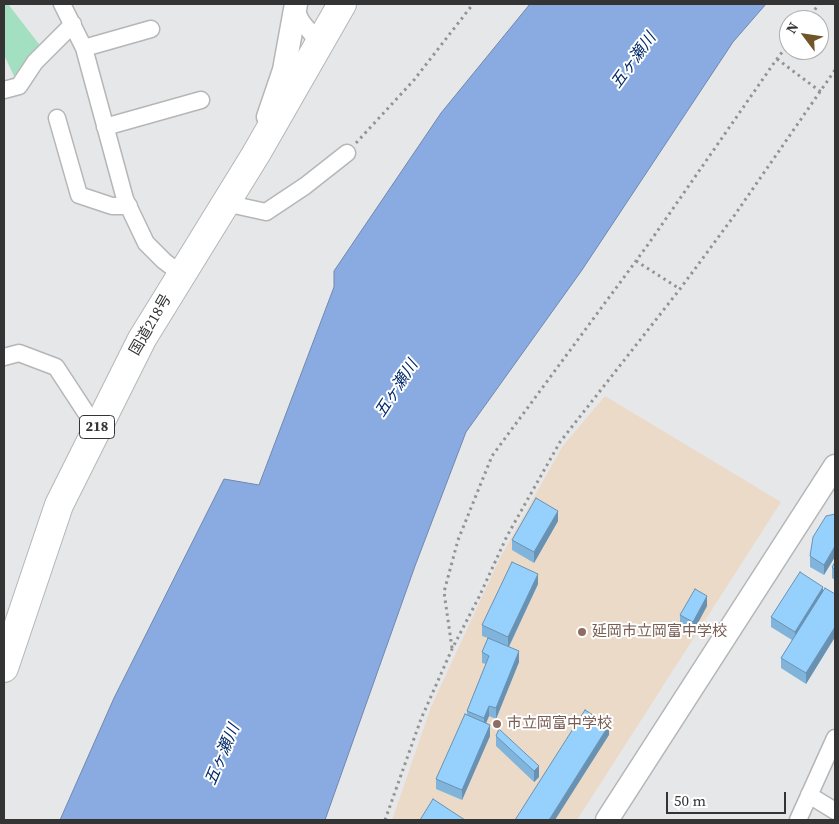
<!DOCTYPE html>
<html>
<head>
<meta charset="utf-8">
<style>
  body { margin:0 }
  #map { position:relative; width:839px; height:824px; overflow:hidden; background:#e6e7e8; font-family:"Source Serif 4",serif }
  canvas { display:block }
  .frame { position:absolute; inset:0; border:5px solid #343434; pointer-events:none }
  .north { position:absolute; left:779px; top:10px; width:50px; height:50px; box-sizing:border-box; background:#fff; border:1px solid #aeaeae; border-radius:50%; rotate:301deg; font-size:14px; font-weight:700; line-height:20px; text-align:center; color:#343434 }
  .north::after { content:''; display:block; margin:auto; width:18px; height:22px; background:#6f5527; clip-path:polygon(50% 0,100% 100%,50% 72%,0 100%) }
  .scale { position:absolute; left:666px; top:792px; width:120px; height:22px; box-sizing:border-box; border:2px solid #343434; border-top:0; padding-left:6px; font-size:15px; line-height:18px; white-space:nowrap; color:#343434; -webkit-text-stroke:4px #fff; paint-order:stroke }
</style>
</head>
<body>
<div id="map">
<canvas width="839" height="824"></canvas>
<div class="frame"></div>
<div class="north">N</div>
<div class="scale">50 m</div>
</div>
<script>
const ctx = document.querySelector('canvas').getContext('2d');
ctx.lineJoin = 'round';
function fill(path, color) { ctx.fillStyle = color; ctx.fill(path, 'evenodd'); }
const shape = rows => new Path2D(rows.map(r => 'M' + r).join(''));
function trace(path, color, width, dash) { ctx.strokeStyle = color; ctx.lineWidth = width; ctx.lineCap = dash ? 'butt' : 'round'; ctx.setLineDash(dash || []); ctx.stroke(path); }
function label(font, color, halo, rows, align = 'center') {
  ctx.font = font + ' "Source Serif 4","Noto Sans JP",serif'; ctx.lineWidth = 4; ctx.setLineDash([]); ctx.textBaseline = 'middle'; ctx.strokeStyle = halo; ctx.fillStyle = color; for (const [text, x, y, turn = 0] of rows) {
    ctx.save(); ctx.translate(x, y); ctx.rotate((+turn || 0) * Math.PI / 180); ctx.textAlign = isNaN(turn) ? turn : align; if (halo) ctx.strokeText(text, 0, 0); ctx.fillText(text, 0, 0); ctx.restore();
  }
}
fill(shape([
  [605,396,781,502,577,820,392,820,431,707,500,558,562,447]
]), '#ebdac8');
fill(shape([
  [4,4,8,4,42,48,14,76,4,55]
]), '#a3e0c1');
const water = shape([
  [530,4,766,4,733,42,582,270,466,432,415,566,325,820,60,820,114,698,224,479,259,485,334,287,334,271,441,113,530,4]
]);
fill(water, '#89abe2');
trace(water, '#7087ae', 1);
const street = shape([
  [62,4,84,48,125,199,146,243,164,261,181,274],
  [295,9,302,22,319,43],
  [84,48,151,29],
  [4,90,19,86,35,62,73,24],
  [57,118,79,195,112,206,129,206],
  [105,127,201,100],
  [225,203,266,212,305,186,347,153],
  [4,357,19,353,56,367,96,428],
  [809,795,835,811],
  [798,820,835,738]
]);
const secondary = shape([
  [268,117,284,70,296,4],
  [607,820,835,466]
]);
const highway = shape([
  [4,668,59,505,142,339,256,154,342,4]
]);
trace(street, '#b5b6b7', 19);
trace(secondary, '#b5b6b7', 25);
trace(highway, '#b5b6b7', 30);
trace(shape([
  [807,20,819,4],
  [777,59,821,92],
  [356,143,414,80,473,4],
  [636,261,680,289],
  [452,648,444,592,458,540,492,456,647,246,774,63,789,43],
  [385,820,421,719,452,649,479,597,507,536,560,442,680,289,734,216,835,70]
]), '#929393', 3, [2.5, 4]);
trace(street, '#fff', 16);
trace(secondary, '#fff', 22);
trace(highway, '#fff', 28);
fill(shape([
  [835,514,824,575,810,567,810,556],
  [558,521,534,563,512,550,512,540],
  [835,562,835,580,832,578,832,567],
  [538,584,509,647,519,662,496,719,489,716,486,723,490,736,462,800,436,789,436,779,467,715,467,711,486,664,482,663,482,652,488,638,482,636,482,625],
  [823,591,835,594,835,637,806,684,781,668,781,658,792,640,771,627,771,617],
  [707,606,693,632,680,625,680,615],
  [499,729,539,777,534,782,496,746,496,736]
]), '#81b4da');
fill(shape([
  [558,511,558,521,534,563,534,552],
  [835,546,835,557,824,575,824,565],
  [538,574,538,584,508,648,508,637],
  [823,587,823,597,795,642,795,632],
  [707,596,707,606,693,632,693,622],
  [835,627,835,637,806,684,806,673],
  [519,651,519,662,496,719,496,708],
  [489,706,489,716,484,728,484,718],
  [490,725,490,736,462,800,462,790],
  [609,725,609,735,555,820,549,820],
  [539,766,539,777,534,782,534,771]
]), '#6992b2');
const building = shape([
  [536,498,558,511,534,552,512,540,536,498],
  [835,514,835,546,824,565,810,556,813,537,826,516,835,514],
  [512,562,538,574,508,637,482,625,512,562],
  [835,562,835,570,832,567,835,562],
  [800,572,823,587,795,632,771,617,800,572],
  [825,588,835,594,835,627,806,673,781,658,825,588],
  [695,589,707,596,693,622,680,615,695,589],
  [488,638,519,651,496,708,489,706,484,718,467,711,489,656,482,652,488,638],
  [585,710,609,725,549,820,515,820,585,710],
  [465,714,490,725,462,790,436,779,465,714],
  [499,729,539,766,534,771,496,736,499,729],
  [433,799,465,820,420,820,433,799]
]);
fill(building, '#96d1fe');
trace(building, '#6992b2', 1);
for (const [x, y, r, color] of [
  [582,632,5,"#8d6e63"],
  [497,724,5,"#8d6e63"]
]) { const dot = new Path2D(); dot.arc(x, y, r, 0, 2 * Math.PI); ctx.fillStyle = color; ctx.fill(dot); trace(dot, '#fff', 2); }
for (const [x, y, w] of [
  [97,427,35]
]) { const box = new Path2D(); box.roundRect(x - w / 2, y - 11.5, w, 23, 4); ctx.fillStyle = '#fff'; ctx.fill(box); trace(box, '#343434', 1); }
label('bold 14px', '#343434', null, [
  ["218",97,427]
]);
label('15px', '#343434', '#fff', [
  ["国道218号",151,325,-60]
]);
label('15px', '#785e54', '#fff', [
  ["延岡市立岡富中学校",592,632],
  ["市立岡富中学校",507,724]
], 'left');
label('italic 16px', '#022a68', '#fff', [
  ["五ヶ瀬川",634,61,-54],
  ["五ヶ瀬川",397,389,-57],
  ["五ヶ瀬川",223,755,-67]
]);
</script>
</body>
</html>
